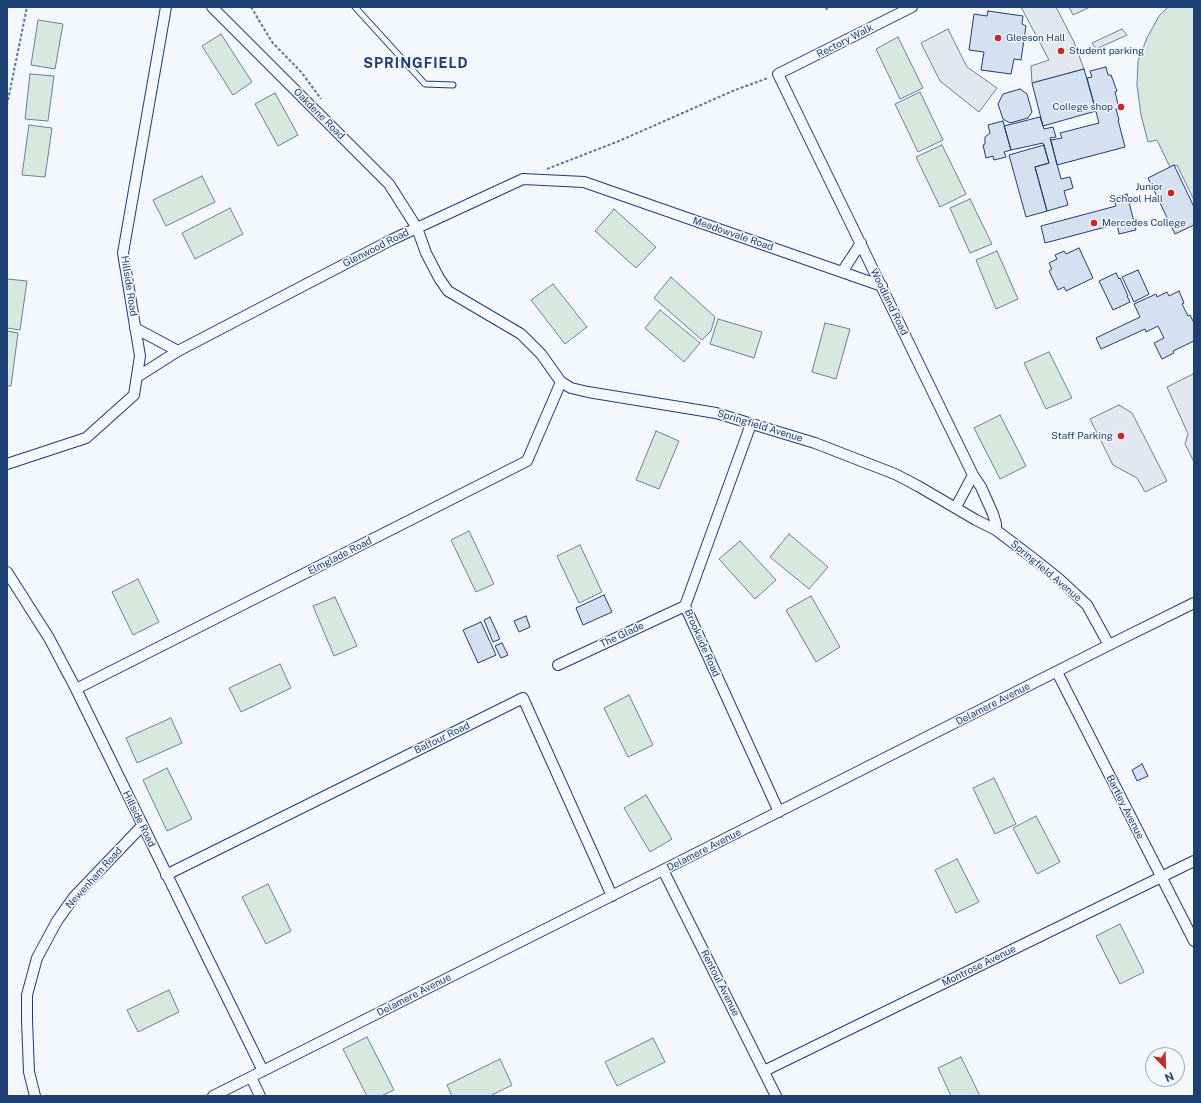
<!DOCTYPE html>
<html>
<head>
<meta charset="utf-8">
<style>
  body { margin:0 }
  #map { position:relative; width:1201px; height:1103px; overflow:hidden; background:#f4f7fb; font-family:"Public Sans",sans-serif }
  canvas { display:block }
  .frame { position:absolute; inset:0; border:8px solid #1d3f73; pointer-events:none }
  .north { position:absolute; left:1145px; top:1047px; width:40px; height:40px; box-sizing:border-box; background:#f4f7fb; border:1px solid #9eadc5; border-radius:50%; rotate:157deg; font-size:11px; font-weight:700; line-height:16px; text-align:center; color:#1d3f73 }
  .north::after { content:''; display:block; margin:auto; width:14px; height:18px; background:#c62828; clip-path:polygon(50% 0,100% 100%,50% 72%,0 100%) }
</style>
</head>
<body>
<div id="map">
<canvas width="1201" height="1103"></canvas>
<div class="frame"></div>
<div class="north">N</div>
</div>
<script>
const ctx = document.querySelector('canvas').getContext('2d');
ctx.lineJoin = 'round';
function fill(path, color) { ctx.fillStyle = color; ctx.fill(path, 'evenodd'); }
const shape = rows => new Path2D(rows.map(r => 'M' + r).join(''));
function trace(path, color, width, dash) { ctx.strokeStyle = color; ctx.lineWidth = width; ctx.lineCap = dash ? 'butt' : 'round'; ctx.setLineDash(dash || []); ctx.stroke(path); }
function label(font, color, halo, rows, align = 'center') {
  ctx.font = font + ' "Public Sans",sans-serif'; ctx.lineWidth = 3; ctx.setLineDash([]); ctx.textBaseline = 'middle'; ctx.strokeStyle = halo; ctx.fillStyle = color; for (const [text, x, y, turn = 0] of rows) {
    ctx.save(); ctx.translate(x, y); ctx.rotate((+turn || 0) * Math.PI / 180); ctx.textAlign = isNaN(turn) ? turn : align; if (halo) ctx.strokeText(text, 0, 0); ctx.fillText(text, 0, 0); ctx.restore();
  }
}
const green = shape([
  [1069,7,1090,7,1073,15,1069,7],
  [1168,7,1194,7,1194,200,1177,165,1170,167,1157,140,1148,142,1141,115,1137,85,1138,61,1147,38,1159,16,1168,7],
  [38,20,63,24,55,69,31,65,38,20],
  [221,34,252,82,233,95,202,46,221,34],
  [898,37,923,88,900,99,876,49,898,37],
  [30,74,54,76,48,121,25,119,30,74],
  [920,92,943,140,918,152,895,104,920,92],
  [275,93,298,135,278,146,255,104,275,93],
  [29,125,52,128,45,177,22,175,29,125],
  [942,145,966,194,940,207,916,157,942,145],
  [202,176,215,202,166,226,153,200,202,176],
  [970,199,992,244,970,253,950,208,970,199],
  [230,208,243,234,195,259,182,233,230,208],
  [614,209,656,247,636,268,595,231,614,209],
  [997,251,1018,299,996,309,976,260,997,251],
  [671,277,715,317,711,331,702,340,654,298,671,277],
  [7,279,27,281,20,330,7,328,7,279],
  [553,284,587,327,565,344,531,300,553,284],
  [660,310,700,343,684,362,645,328,660,310],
  [718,319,762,332,754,358,710,344,718,319],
  [825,323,850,329,836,379,812,372,825,323],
  [7,331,18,333,11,386,7,386,7,331],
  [1049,352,1072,398,1046,409,1024,363,1049,352],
  [1000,415,1026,466,1000,479,974,428,1000,415],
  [656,431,679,441,659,489,636,480,656,431],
  [469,531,494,584,476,592,451,540,469,531],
  [789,534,828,567,809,589,770,557,789,534],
  [740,541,776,580,755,599,719,559,740,541],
  [580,545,602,592,579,603,557,556,580,545],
  [138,579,159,622,133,635,112,592,138,579],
  [811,596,840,647,816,662,786,610,811,596],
  [335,597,357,646,334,656,313,606,335,597],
  [280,664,291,688,241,712,229,688,280,664],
  [629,695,653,745,628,757,604,708,629,695],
  [171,718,182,743,137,763,126,738,171,718],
  [167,768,192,819,167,831,143,780,167,768],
  [994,778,1016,824,995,834,973,788,994,778],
  [646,795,672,839,650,852,624,808,646,795],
  [1036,816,1060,862,1037,874,1013,828,1036,816],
  [957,859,979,902,956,913,935,870,957,859],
  [268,884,291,931,266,944,242,897,268,884],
  [1120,924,1144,972,1120,984,1096,936,1120,924],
  [169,990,179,1012,138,1032,127,1010,169,990],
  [367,1037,394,1090,381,1096,367,1096,343,1049,367,1037],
  [653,1038,665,1062,617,1086,605,1062,653,1038],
  [961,1057,980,1096,951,1096,938,1068,961,1057],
  [500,1059,512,1085,490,1096,452,1096,447,1085,500,1059]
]);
fill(green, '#d7e8df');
trace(green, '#687fa3', 1);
const parking = shape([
  [1021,7,1056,7,1074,42,1084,69,1032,83,1031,66,1049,60,1021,7],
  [948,29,967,67,997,88,979,112,940,81,921,43,948,29],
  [1122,29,1127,35,1096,49,1092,43,1122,29],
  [1193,374,1194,376,1194,462,1185,444,1188,434,1167,387,1193,374],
  [1119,405,1132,413,1167,481,1145,492,1137,478,1113,465,1090,419,1119,405]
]);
fill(parking, '#e3e8f0');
trace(parking, '#687fa3', 1);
const building = shape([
  [988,11,1023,16,1022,24,1026,26,1021,60,1014,59,1011,74,981,70,984,52,969,50,974,14,987,16,988,11],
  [1106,67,1108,75,1111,75,1117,91,1115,92,1119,108,1116,109,1119,120,1118,120,1125,147,1057,165,1051,140,1062,138,1060,133,1099,123,1087,78,1092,77,1090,71,1106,67],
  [1084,69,1096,111,1043,126,1032,83,1084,69],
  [1020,89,1027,94,1032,112,1028,118,1010,123,1003,119,998,104,1003,94,1020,89],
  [1040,117,1044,129,1053,127,1056,137,1050,138,1061,179,1070,177,1073,188,1064,191,1068,205,1047,211,1035,167,1049,163,1043,143,1011,150,1004,126,1040,117],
  [1003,121,1011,150,1004,152,1006,157,994,160,993,156,986,158,983,145,985,144,985,137,990,133,988,125,1003,121],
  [1044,145,1049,163,1035,167,1047,211,1026,217,1009,155,1044,145],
  [1174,165,1194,207,1194,225,1175,234,1148,178,1174,165],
  [1127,194,1136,230,1119,234,1117,224,1045,243,1041,226,1116,206,1113,198,1127,194],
  [1079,248,1093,278,1066,291,1064,287,1058,290,1049,271,1052,269,1049,263,1057,259,1055,255,1064,251,1066,254,1079,248],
  [1138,270,1149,294,1134,302,1122,277,1138,270],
  [1116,273,1119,279,1120,278,1128,296,1127,296,1130,302,1113,310,1099,281,1116,273],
  [1179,291,1184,303,1182,304,1188,316,1190,315,1194,323,1194,341,1173,351,1174,353,1162,359,1154,343,1164,338,1158,326,1146,332,1145,329,1101,349,1096,338,1140,317,1134,304,1156,294,1157,297,1167,292,1169,296,1179,291],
  [604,595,612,612,583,625,576,608,604,595],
  [526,616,530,627,519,632,514,621,526,616],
  [490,617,500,639,493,642,484,620,490,617],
  [481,622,496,655,478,663,463,630,481,622],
  [502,643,508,655,501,658,495,646,502,643],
  [1142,764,1148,776,1137,781,1132,770,1142,764]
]);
fill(building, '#d5e0f0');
trace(building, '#1d3f73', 1);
const service = shape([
  [355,7,425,84,453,85]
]);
const minor = shape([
  [212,7,389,184,417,228,426,253,439,278,448,291,521,334,541,354,561,382,571,388,588,392,716,413,815,443,895,474,918,486,976,520,996,530,1034,559,1059,579,1087,605,1109,645],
  [912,7,778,74,973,475,981,487,993,514,996,524,996,530],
  [842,272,861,243],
  [135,328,178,351],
  [137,377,178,351,391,240,523,179,584,182,882,286],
  [751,424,685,606,779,812],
  [7,464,86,438,134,395,140,356,123,253,166,7],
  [956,507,973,475],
  [7,572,49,638,76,689,263,1071],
  [558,665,685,606],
  [1057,672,1194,941],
  [76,689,527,461,561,382],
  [663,870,776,1096],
  [166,875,523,698,612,896],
  [764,1071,1194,861],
  [251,1077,260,1096],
  [35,1096,29,1072,27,1020,27,995,37,958,57,921,74,897,142,826],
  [213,1096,663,870,1109,645,1194,603]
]);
trace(service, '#1d3f73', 7);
trace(minor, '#1d3f73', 12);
trace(shape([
  [251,7,272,42,302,73,321,99],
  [826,7,827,10],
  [7,105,27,7],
  [547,169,619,141,735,90,768,78]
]), '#5e769c', 2, [3, 2]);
trace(service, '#f4f7fb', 5);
trace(minor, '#f4f7fb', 10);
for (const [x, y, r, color] of [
  [998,38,4,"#c62828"],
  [1061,51,4,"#c62828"],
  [1121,107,4,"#c62828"],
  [1171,193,4,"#c62828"],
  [1094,223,4,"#c62828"],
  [1121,436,4,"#c62828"]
]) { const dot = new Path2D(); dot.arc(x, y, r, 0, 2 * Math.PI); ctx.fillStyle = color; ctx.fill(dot); trace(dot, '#f4f7fb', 1.5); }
label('10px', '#1d3f73', '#f4f7fb', [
  ["Gleeson Hall",1006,38],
  ["Student parking",1069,51],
  ["College shop",1113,107,"right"],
  ["Junior",1163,187,"right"],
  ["School Hall",1163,199,"right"],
  ["Mercedes College",1102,223],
  ["Staff Parking",1113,436,"right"]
], 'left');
label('10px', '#1d3f73', '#f4f7fb', [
  ["Rectory Walk",845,41,-27],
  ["Oakdene Road",319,114,45],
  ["Meadowvale Road",733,234,19],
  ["Glenwood Road",376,248,-27],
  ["Hillside Road",129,286,81],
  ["Woodland Road",889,302,64],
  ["Springfield Avenue",760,426,17],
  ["Elmglade Road",340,556,-27],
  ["Springfield Avenue",1046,571,40],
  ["The Glade",622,635,-25],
  ["Brookside Road",702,643,66],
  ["Delamere Avenue",993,704,-27],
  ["Balfour Road",442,738,-26],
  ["Bartley Avenue",1125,807,63],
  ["Hillside Road",139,819,64],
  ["Delamere Avenue",704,850,-27],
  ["Newenham Road",94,878,-48],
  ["Montrose Avenue",979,966,-26],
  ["Rentoul Avenue",720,983,63],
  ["Delamere Avenue",414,995,-27]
]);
ctx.letterSpacing = '1px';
label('bold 14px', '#1d3f73', '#f4f7fb', [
  ["SPRINGFIELD",416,64]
]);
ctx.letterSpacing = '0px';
</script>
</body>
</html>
